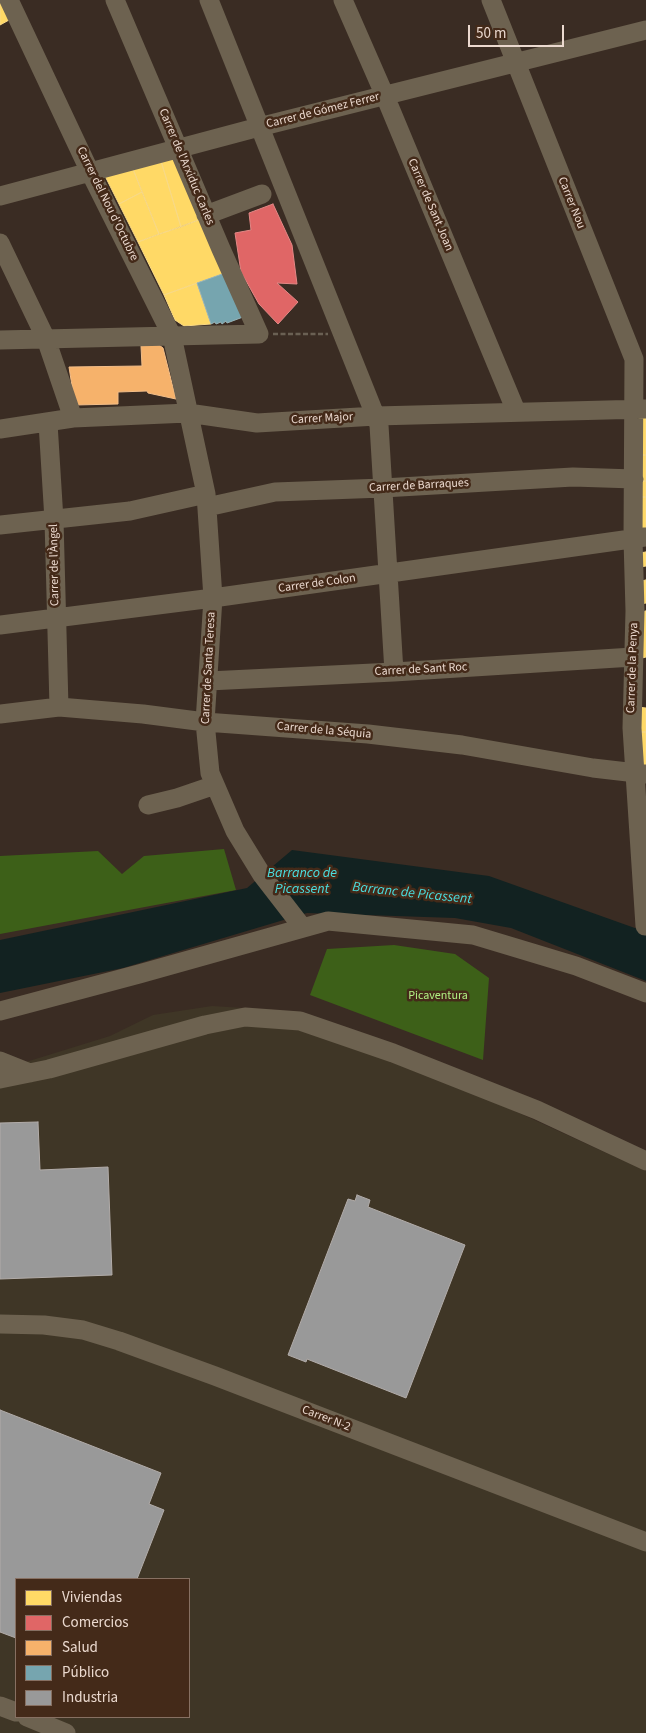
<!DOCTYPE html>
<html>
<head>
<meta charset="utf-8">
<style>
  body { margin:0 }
  #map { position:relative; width:646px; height:1733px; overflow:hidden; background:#3a2c23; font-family:"Source Sans 3",sans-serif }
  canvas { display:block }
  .legend { position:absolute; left:15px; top:1578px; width:175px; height:140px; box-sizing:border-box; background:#442a19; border:1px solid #877062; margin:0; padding:6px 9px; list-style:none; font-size:15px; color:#ebd9cf }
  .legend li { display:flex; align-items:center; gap:10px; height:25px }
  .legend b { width:25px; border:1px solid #877062 }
  .scale { position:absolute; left:468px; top:25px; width:96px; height:22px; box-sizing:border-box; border:2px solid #ebd9cf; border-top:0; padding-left:6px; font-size:15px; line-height:18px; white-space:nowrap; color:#ebd9cf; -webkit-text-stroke:4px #442a19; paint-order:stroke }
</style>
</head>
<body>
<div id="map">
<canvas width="646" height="1733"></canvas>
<ul class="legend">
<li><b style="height:14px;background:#ffd966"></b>Viviendas</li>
<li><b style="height:14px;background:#e06666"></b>Comercios</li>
<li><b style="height:14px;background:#f6b26b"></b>Salud</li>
<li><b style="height:14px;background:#76a5af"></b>Público</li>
<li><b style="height:14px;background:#999"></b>Industria</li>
</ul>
<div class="scale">50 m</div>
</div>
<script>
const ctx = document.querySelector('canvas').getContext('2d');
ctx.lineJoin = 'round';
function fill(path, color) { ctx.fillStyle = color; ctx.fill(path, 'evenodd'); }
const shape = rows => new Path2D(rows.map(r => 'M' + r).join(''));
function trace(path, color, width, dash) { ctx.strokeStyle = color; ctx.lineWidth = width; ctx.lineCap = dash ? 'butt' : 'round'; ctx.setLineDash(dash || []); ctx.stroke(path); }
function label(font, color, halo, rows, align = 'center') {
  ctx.font = font + ' "Source Sans 3",sans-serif'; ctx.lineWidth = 5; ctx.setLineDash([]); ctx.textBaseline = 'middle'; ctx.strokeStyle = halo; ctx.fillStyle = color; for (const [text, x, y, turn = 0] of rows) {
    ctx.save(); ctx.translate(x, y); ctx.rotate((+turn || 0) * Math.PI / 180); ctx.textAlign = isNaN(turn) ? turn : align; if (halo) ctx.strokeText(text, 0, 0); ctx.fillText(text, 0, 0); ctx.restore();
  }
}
fill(shape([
  [212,1006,275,1010,508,1108,646,1171,646,1733,0,1733,0,1070,110,1036,153,1015],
  [16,1579,189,1579,189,1717,16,1717]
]), '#3f3626');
fill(shape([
  [224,849,236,890,0,934,0,856,98,851,122,874,144,856],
  [394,945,455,954,489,978,483,1060,310,995,327,949]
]), '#3d6018');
fill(shape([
  [292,850,489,876,646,932,646,981,511,928,455,918,307,913,123,968,0,993,0,940,247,888]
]), '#122221');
const homes = shape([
  [0,1,9,20,0,25,0,1],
  [169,158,176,161,201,219,181,227,161,161,169,158],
  [161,161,181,227,159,234,133,169,161,161],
  [133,169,142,192,119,204,105,176,133,169],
  [142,192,159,234,138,242,119,204,142,192],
  [201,219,225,273,164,295,138,242,201,219],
  [197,283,211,324,184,326,175,320,164,295,197,283],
  [639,414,646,414,646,455,640,455,639,414],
  [640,455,646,455,646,481,640,481,640,455],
  [640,481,646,481,646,497,640,497,640,481],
  [640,497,646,497,646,528,641,529,640,497],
  [646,552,646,566,640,567,639,553,646,552],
  [646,580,646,603,641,604,641,581,646,580],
  [646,611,646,657,642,658,641,612,646,611],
  [637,707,646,708,646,732,638,732,637,707],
  [638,732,646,732,646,767,644,768,638,732]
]);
fill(homes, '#ffd966');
trace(homes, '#f9d986', 1);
const shops = shape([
  [273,204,292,245,297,284,277,283,298,302,278,324,259,304,241,272,235,233,251,230,249,213,273,204]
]);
fill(shops, '#e06666');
trace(shops, '#e38886', 1);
const health = shape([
  [159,345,163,348,176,399,148,393,147,391,118,392,118,404,75,405,69,367,142,366,141,346,159,345]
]);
fill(health, '#f6b26b');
trace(health, '#f3be89', 1);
const public = shape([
  [225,273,243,317,227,323,226,321,222,324,221,322,216,324,215,322,211,324,197,283,225,273]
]);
fill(public, '#76a5af');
trace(public, '#99b5b9', 1);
const industry = shape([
  [38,1122,40,1170,108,1167,112,1275,0,1279,0,1123,38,1122],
  [357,1195,370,1200,368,1207,465,1245,406,1398,307,1359,306,1362,288,1355,348,1199,355,1201,357,1195],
  [0,1410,161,1473,149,1504,164,1510,137,1579,16,1579,16,1638,0,1632,0,1410]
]);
fill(industry, '#999');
trace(industry, '#b2aca9', 1);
trace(shape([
  [273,334,328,334]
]), '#6a6053', 2.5, [5, 2.5]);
trace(shape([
  [9,0,90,172,172,336,206,494,213,598,205,722,210,773,235,831,262,875,303,928],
  [209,0,379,425,394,672],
  [343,0,385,96,516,411],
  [491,0,634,359,633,539,635,611,632,728,645,926],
  [0,196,259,127,646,30],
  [206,215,262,194],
  [0,243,46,339,73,418],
  [0,340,259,334,221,249,115,0],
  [48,423,54,520,59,707],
  [0,429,73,418,188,413,257,423,376,416,645,409],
  [207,507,275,492,383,488,573,477,634,479],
  [0,525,130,511,206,494],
  [0,625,213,598,645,537],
  [208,681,394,672,633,657],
  [0,714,59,707,143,714,205,722,368,734,462,745,593,768,645,774],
  [148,805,177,798,215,785],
  [0,1011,139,974,328,921,473,935,576,966,646,993],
  [0,1061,30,1073],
  [0,1079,49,1069,205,1025,245,1017,300,1021,393,1053,537,1110,646,1161],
  [0,1324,44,1325,83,1330,119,1341,215,1376,646,1542],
  [0,1706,16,1712],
  [27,1717,66,1733]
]), '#6d6250', 19);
label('12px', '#ebd9cf', '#442a19', [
  ["Carrer de Gómez Ferrer",323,111,-14],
  ["Carrer de l'Arxiduc Carles",186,167,67],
  ["Carrer Nou",571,203,68],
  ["Carrer del Nou d'Octubre",107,204,64],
  ["Carrer de Sant Joan",430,205,67],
  ["Carrer Major",322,419,-3],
  ["Carrer de Barraques",419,486,-3],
  ["Carrer de l'Àngel",55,565,-91],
  ["Carrer de Colon",317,584,-8],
  ["Carrer de Santa Teresa",209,668,-87],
  ["Carrer de la Penya",633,668,-88],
  ["Carrer de Sant Roc",421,670,-3],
  ["Carrer de la Séquia",324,731,5],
  ["Carrer N-2",326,1419,21]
]);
label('12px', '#b0ef82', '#442a19', [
  ["Picaventura",438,996]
]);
label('italic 14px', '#4adfe1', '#442a19', [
  ["Barranco de",302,874],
  ["Picassent",302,890],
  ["Barranc de Picassent",412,894,6]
]);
</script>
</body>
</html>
